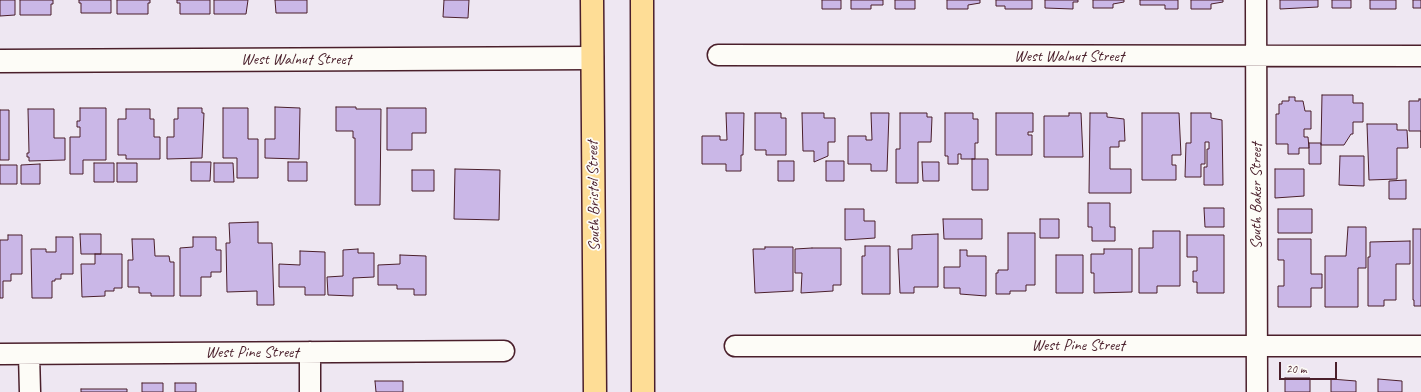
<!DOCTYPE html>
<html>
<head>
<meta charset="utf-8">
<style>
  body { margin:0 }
  #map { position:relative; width:1421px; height:392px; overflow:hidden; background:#eee7f2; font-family:Caveat,sans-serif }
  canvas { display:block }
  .scale { position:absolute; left:1279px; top:362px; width:58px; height:18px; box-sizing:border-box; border:2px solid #4a1f2b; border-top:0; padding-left:5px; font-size:12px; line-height:14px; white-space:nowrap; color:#4a1f2b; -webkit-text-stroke:3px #fdfcf7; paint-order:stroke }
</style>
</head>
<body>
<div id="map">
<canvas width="1421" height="392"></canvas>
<div class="scale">20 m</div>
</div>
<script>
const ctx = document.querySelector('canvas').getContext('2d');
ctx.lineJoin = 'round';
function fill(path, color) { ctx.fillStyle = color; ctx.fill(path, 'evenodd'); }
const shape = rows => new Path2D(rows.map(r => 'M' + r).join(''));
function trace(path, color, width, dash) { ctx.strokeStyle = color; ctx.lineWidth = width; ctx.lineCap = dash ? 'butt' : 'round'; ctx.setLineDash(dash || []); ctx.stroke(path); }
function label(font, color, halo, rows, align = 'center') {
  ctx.font = font + ' Caveat,sans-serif'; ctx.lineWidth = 3.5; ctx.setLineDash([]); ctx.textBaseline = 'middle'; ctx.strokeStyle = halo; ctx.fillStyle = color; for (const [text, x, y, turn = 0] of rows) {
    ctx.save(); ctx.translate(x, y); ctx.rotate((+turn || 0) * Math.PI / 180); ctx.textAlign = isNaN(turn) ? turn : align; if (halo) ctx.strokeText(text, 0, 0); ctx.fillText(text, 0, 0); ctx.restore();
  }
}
const building = shape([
  [0,0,15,0,15,15,0,16,0,0],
  [20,0,53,0,53,4,51,4,51,15,20,15,20,0],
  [79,0,111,0,111,13,81,13,81,3,79,3,79,0],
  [117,0,150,0,150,3,148,3,148,14,117,14,117,0],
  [177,0,210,0,210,14,180,14,180,3,177,3,177,0],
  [214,0,248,0,246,14,214,14,214,0],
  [275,0,307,0,307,13,276,13,275,0],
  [444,0,469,0,468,18,443,17,444,0],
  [822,0,841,0,841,9,822,9,822,0],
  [851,0,883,0,883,5,871,5,871,9,851,9,851,0],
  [895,0,915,0,915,9,895,9,895,0],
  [947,0,980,0,980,3,968,5,968,9,947,9,947,0],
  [996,0,1032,0,1032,9,1005,9,1005,6,996,6,996,0],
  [1045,0,1078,0,1078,2,1073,2,1073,9,1045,8,1045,0],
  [1093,0,1124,0,1124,2,1113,4,1113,8,1093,8,1093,0],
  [1140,0,1178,0,1178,9,1165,9,1165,5,1140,5,1140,0],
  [1191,0,1223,0,1223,2,1211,4,1211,9,1191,9,1191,0],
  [1280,0,1318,0,1318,7,1280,9,1280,0],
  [1332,0,1351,0,1351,8,1332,8,1332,0],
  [1370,0,1396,0,1396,9,1370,9,1370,0],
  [1413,0,1421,0,1421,8,1413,8,1413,0],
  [1322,95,1353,95,1353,103,1363,103,1363,122,1353,122,1353,134,1351,134,1344,145,1321,145,1322,95],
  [1289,97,1295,97,1295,101,1303,101,1305,111,1311,111,1311,129,1304,129,1304,137,1308,137,1309,148,1299,148,1299,154,1288,154,1288,144,1276,144,1276,114,1279,114,1279,104,1282,104,1282,101,1289,101,1289,97],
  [1419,99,1421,99,1421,148,1421,131,1409,131,1409,101,1419,101,1419,99],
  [275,107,300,108,299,159,265,158,265,139,275,139,275,107],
  [336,107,356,107,356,109,381,109,380,205,355,205,355,138,353,138,353,131,336,131,336,107],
  [80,108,106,108,106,160,83,160,83,174,70,174,70,137,80,137,80,127,77,127,77,121,80,121,80,108],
  [178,108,202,108,202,113,204,113,202,158,167,159,167,137,174,137,174,119,178,119,178,108],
  [223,108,248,108,248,139,258,139,258,178,237,178,237,158,223,158,223,108],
  [387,108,426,108,426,133,412,133,412,150,387,150,387,108],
  [28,109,54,109,54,138,65,138,65,160,29,161,29,157,27,157,27,153,29,153,28,109],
  [126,109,150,109,150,119,154,119,154,137,160,137,160,159,126,159,126,155,118,155,118,119,126,119,126,109],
  [0,110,9,110,9,160,0,160,0,110],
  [726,113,744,113,743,155,741,155,741,171,726,171,726,164,702,164,702,136,720,136,720,140,727,140,726,113],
  [755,113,781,113,781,118,786,118,786,155,766,155,766,150,755,150,755,113],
  [802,113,824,113,824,118,835,118,835,142,828,142,828,156,814,162,814,151,803,151,802,113],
  [871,113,889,113,887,171,871,171,871,164,848,164,848,136,866,136,866,140,872,140,871,113],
  [900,113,927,113,927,117,932,117,931,142,918,142,918,183,896,183,896,149,900,149,900,113],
  [945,113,973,113,973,119,978,119,978,143,975,143,975,159,961,159,961,154,958,154,958,164,948,164,948,156,945,156,945,113],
  [996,113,1033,113,1033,132,1028,132,1028,135,1032,135,1032,155,996,155,996,113],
  [1069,113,1081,113,1083,157,1044,157,1044,116,1069,116,1069,113],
  [1090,113,1107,113,1107,117,1124,119,1125,141,1119,141,1119,147,1110,147,1110,169,1131,169,1131,193,1089,193,1090,113],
  [1142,113,1179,113,1181,155,1172,155,1172,165,1176,165,1176,180,1142,180,1142,113],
  [1191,113,1211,113,1211,118,1222,120,1223,185,1204,185,1204,167,1207,167,1207,149,1209,149,1209,142,1205,142,1205,164,1201,164,1201,177,1185,177,1186,143,1191,143,1191,113],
  [1367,124,1397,124,1397,130,1407,130,1408,148,1397,148,1397,179,1369,180,1367,124],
  [1309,143,1321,143,1321,164,1309,164,1309,143],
  [1340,156,1364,156,1364,186,1339,185,1340,156],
  [972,159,988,159,988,190,972,190,972,159],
  [778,161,794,161,794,181,778,181,778,161],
  [826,161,844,161,844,181,826,181,826,161],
  [191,162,211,162,210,181,191,181,191,162],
  [288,162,307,162,307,181,288,181,288,162],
  [922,162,939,162,939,181,923,181,922,162],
  [94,163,114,163,114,182,94,182,94,163],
  [117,163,137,163,137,182,117,182,117,163],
  [214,163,233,163,234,182,214,182,214,163],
  [40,164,40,184,21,184,21,165,40,164],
  [0,165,17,165,17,184,0,184,0,165],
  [455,169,500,170,499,220,454,219,455,169],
  [1275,169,1304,169,1304,196,1275,198,1275,169],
  [412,170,434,170,434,191,412,191,412,170],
  [1406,180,1406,199,1389,199,1389,181,1406,180],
  [1088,203,1110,203,1110,227,1115,227,1115,241,1092,241,1092,227,1088,227,1088,203],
  [1204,208,1224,208,1224,227,1205,227,1204,208],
  [845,209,864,209,864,221,875,221,875,238,845,240,845,209],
  [1278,209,1312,209,1312,233,1278,233,1278,209],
  [943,219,982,219,982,239,944,239,943,219],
  [1040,219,1059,219,1059,238,1040,238,1040,219],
  [258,222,258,243,272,243,274,305,257,305,257,291,227,292,226,243,230,243,229,223,258,222],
  [1348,227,1366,227,1366,268,1358,268,1358,307,1325,307,1325,256,1346,256,1348,227],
  [1413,229,1421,229,1421,306,1414,306,1414,300,1413,300,1413,229],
  [1153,231,1180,231,1180,286,1157,286,1157,293,1139,293,1139,248,1153,248,1153,231],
  [1008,233,1035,233,1035,285,1026,285,1026,291,1010,291,1010,294,996,294,996,273,998,273,998,270,1008,270,1008,233],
  [80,234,101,234,101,254,81,254,80,234],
  [938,234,938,287,914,287,914,293,900,293,898,249,912,249,912,235,938,234],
  [8,235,22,235,22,274,11,274,11,281,3,281,3,298,0,298,0,240,8,240,8,235],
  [1187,235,1224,235,1224,293,1197,293,1197,282,1193,282,1193,271,1197,271,1197,257,1187,257,1187,235],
  [56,237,73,237,73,274,61,274,61,279,55,279,55,281,52,281,52,298,32,298,31,249,46,249,46,252,56,252,56,237],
  [193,237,216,237,216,250,221,250,221,272,211,272,211,277,201,277,201,296,180,296,180,248,193,247,193,237],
  [132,239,154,239,155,256,169,256,170,262,174,262,174,296,151,296,151,293,139,293,139,287,128,287,128,260,133,260,132,239],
  [1278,239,1311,239,1311,274,1322,274,1322,288,1311,288,1311,307,1278,307,1278,286,1284,286,1284,260,1278,260,1278,239],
  [1410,241,1410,264,1396,264,1396,300,1384,300,1384,306,1368,306,1368,257,1370,257,1370,242,1410,241],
  [865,246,890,246,890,294,862,294,862,256,865,256,865,246],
  [765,247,793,247,793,291,755,293,753,249,765,249,765,247],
  [812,248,841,248,841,285,833,285,833,291,801,293,802,273,795,273,795,249,812,248],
  [358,249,358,253,374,253,374,277,353,278,353,296,328,295,327,277,343,276,343,250,358,249],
  [1104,249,1132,249,1132,292,1094,293,1094,273,1091,273,1091,254,1104,254,1104,249],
  [960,250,967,250,967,256,986,256,986,296,960,294,960,288,944,288,944,267,960,267,960,250],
  [300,251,325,252,325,295,305,295,305,287,279,287,279,264,300,265,300,251],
  [95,254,122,254,122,288,114,288,114,291,105,291,105,296,82,297,81,264,95,264,95,254],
  [400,255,426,256,426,295,414,295,414,289,397,289,397,285,378,285,378,265,400,264,400,255],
  [1056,255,1083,255,1083,293,1056,293,1056,255],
  [1285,378,1310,378,1310,392,1285,392,1285,378],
  [1331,379,1356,381,1356,392,1331,392,1331,379],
  [1378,379,1402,381,1402,392,1378,392,1378,379],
  [375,381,403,381,403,392,376,392,375,381],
  [142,383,163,383,163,392,142,392,142,383],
  [175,383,196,383,196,392,175,392,175,383],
  [81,389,127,389,127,392,81,392,81,389]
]);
fill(building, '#cab7e7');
trace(building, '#4a1f2b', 1);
const street = shape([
  [1256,0,1257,392],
  [718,55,1421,56],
  [735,346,1421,346],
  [310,352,310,392],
  [0,354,504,351],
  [29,354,30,392]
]);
const secondary = shape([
  [0,61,592,58]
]);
const primary = shape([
  [592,0,595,392],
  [642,0,643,392]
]);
trace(street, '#4a1f2b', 23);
trace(secondary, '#4a1f2b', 25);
trace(primary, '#4a1f2b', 25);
trace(street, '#fdfcf7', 20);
trace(secondary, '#fdfcf7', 22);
trace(primary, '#fedd96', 22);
label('16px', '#4a1f2b', '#fdfcf7', [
  ["West Walnut Street",1069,57],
  ["West Walnut Street",296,60],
  ["South Bristol Street",594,196,-91],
  ["South Baker Street",1257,196,-90],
  ["West Pine Street",1078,346],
  ["West Pine Street",252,353]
]);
</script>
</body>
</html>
